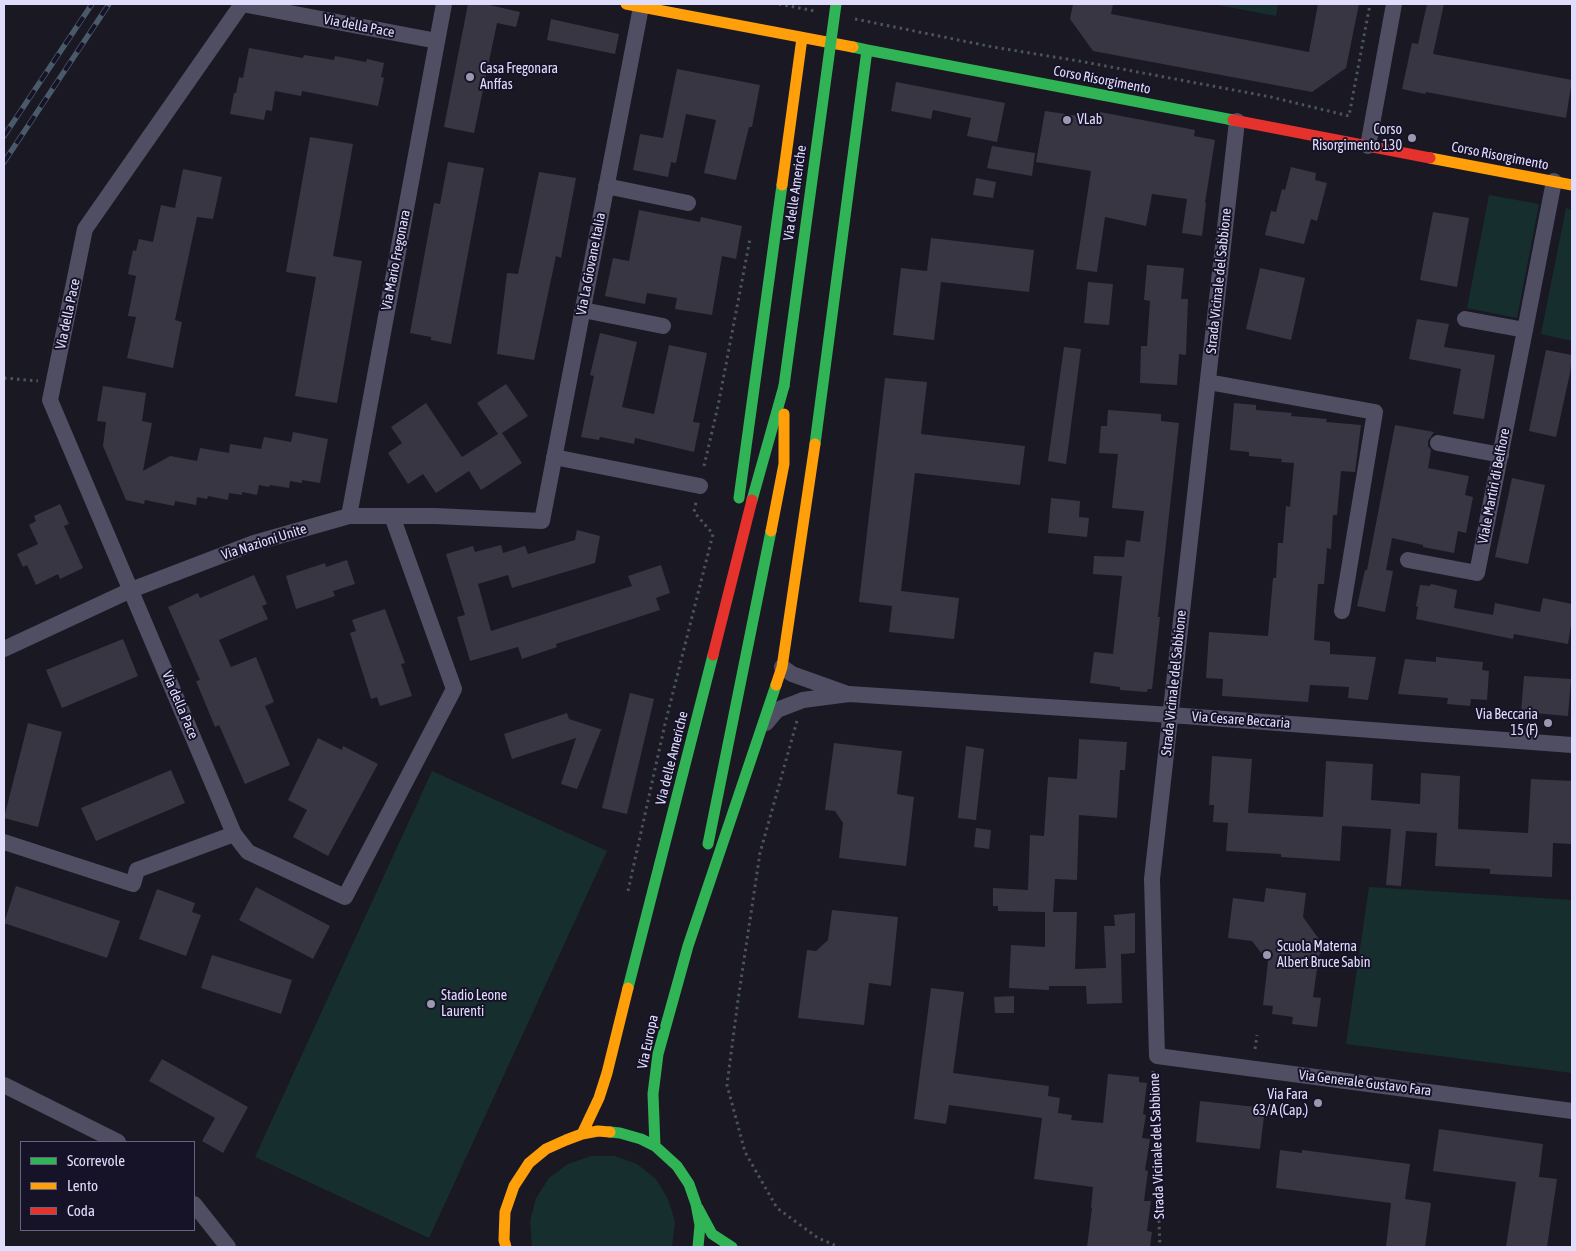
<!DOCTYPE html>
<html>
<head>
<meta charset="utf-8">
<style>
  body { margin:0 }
  #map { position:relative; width:1576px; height:1251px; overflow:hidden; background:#1a1823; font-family:"Asap Condensed",sans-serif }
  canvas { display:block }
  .frame { position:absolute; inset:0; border:5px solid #e0ddfc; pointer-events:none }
  .legend { position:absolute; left:20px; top:1141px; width:175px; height:90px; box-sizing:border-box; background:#161328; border:1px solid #67647d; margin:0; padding:6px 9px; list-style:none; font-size:15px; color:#e0ddfc }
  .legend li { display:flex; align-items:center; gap:10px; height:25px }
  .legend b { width:25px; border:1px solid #67647d }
</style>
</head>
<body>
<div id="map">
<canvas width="1576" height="1251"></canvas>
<div class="frame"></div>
<ul class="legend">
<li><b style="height:6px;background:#30b455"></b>Scorrevole</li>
<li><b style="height:6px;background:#ff9f0a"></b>Lento</li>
<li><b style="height:6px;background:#e5322d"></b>Coda</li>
</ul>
</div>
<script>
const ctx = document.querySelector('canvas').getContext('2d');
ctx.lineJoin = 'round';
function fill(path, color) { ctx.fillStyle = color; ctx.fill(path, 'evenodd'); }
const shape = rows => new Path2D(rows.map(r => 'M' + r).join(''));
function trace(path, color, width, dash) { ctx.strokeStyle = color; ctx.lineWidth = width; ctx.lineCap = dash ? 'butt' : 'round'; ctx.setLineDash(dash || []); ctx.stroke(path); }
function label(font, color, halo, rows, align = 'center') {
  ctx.font = font + ' "Asap Condensed",sans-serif'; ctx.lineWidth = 4; ctx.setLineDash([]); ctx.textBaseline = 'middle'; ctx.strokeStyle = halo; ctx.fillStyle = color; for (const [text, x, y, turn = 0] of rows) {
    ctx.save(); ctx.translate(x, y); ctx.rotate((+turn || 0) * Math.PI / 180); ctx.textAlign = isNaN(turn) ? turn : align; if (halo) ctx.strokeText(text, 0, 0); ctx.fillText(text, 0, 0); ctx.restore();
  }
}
fill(shape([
  [1212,4,1278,4,1276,16],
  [1489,195,1539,204,1517,318,1467,308],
  [1566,208,1572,210,1572,341,1541,334],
  [432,771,607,851,429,1238,255,1157],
  [1369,887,1572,900,1572,1073,1346,1044],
  [591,1156,614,1156,637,1164,656,1179,668,1199,675,1222,672,1247,532,1247,530,1221,536,1198,549,1178,568,1164]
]), '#172e2e');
fill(shape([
  [468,4,485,4,520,12,516,27,497,23,474,133,444,127],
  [1073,4,1113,4,1111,14,1309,52,1318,4,1359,4,1346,68,1312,92,1093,51,1070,19],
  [1427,4,1444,4,1433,54,1572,80,1566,118,1426,92,1425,94,1402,89,1412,43,1418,44],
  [551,19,619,34,615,54,547,40],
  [249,48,303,58,304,55,334,60,335,56,366,62,367,59,384,63,381,77,384,78,378,106,302,91,301,96,275,91,272,111,266,110,264,120,230,114,234,93,236,93,239,77,243,78],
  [677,69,760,85,752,127,749,127,736,180,704,173,716,120,686,114,676,163,671,162,668,177,633,170,640,134,663,138],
  [896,82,1005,103,997,142,967,136,971,118,933,110,931,119,891,111],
  [1045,111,1099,119,1100,112,1195,130,1194,136,1215,140,1205,203,1206,203,1202,236,1182,233,1187,199,1152,194,1146,226,1105,217,1097,272,1076,269,1091,171,1036,162],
  [310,137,353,144,333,256,362,261,337,403,295,396,316,277,286,272],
  [992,146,1035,153,1032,176,987,168],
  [448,162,484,168,451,344,431,340,431,337,410,333,434,203,440,204],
  [1291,167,1316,173,1315,180,1327,183,1317,221,1311,219,1304,244,1265,235,1271,211,1276,212,1282,189,1285,190],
  [183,169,222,177,213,219,197,217,175,320,182,322,173,368,127,358,136,317,128,316,136,276,128,274,133,250,136,251,139,239,153,242,161,205,175,208],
  [539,172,576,178,561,258,556,256,534,360,497,354,507,273,518,274],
  [976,178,996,182,993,198,973,195],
  [639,210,700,222,701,217,742,226,736,259,722,256,712,315,675,309,677,298,647,293,645,304,605,296,613,258,629,261],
  [1433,212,1469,218,1457,287,1420,280],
  [931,238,1034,250,1029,292,941,282,934,340,893,335,901,268,927,271],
  [1147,265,1184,268,1181,299,1188,299,1186,355,1179,354,1177,385,1140,383,1141,346,1147,346,1150,301,1144,300],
  [1260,268,1305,278,1291,340,1246,329],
  [1088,282,1113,284,1109,325,1084,323],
  [1417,319,1449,324,1444,347,1495,355,1484,419,1453,414,1461,369,1409,359],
  [600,333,637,342,622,407,654,414,669,345,707,353,693,422,700,423,694,452,635,438,634,444,600,437,599,440,581,437,594,376,590,375],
  [1064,347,1081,349,1066,464,1048,461],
  [1546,350,1572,355,1570,373,1556,437,1529,431],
  [885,378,927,382,921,434,1025,446,1020,485,915,473,901,591,959,598,954,639,889,632,892,606,859,602],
  [506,384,528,416,502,433,522,463,481,490,469,471,436,493,423,474,408,484,388,453,402,443,391,427,426,403,462,457,498,434,477,403],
  [103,386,146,393,142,421,152,423,143,471,170,456,197,461,200,448,229,453,230,444,261,449,264,437,291,442,293,432,328,439,320,483,302,480,302,483,290,481,289,488,270,485,269,487,259,485,257,495,242,492,242,495,229,493,228,500,208,496,207,499,197,497,196,505,175,501,174,506,145,500,144,504,126,500,103,446,106,422,97,421],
  [1234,403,1256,405,1256,410,1292,413,1291,416,1327,419,1326,422,1361,425,1355,472,1341,471,1337,515,1333,515,1331,549,1327,548,1324,584,1318,584,1314,640,1330,642,1330,654,1376,657,1368,700,1348,698,1349,687,1310,685,1308,702,1222,696,1223,679,1206,678,1209,632,1268,636,1273,578,1276,578,1278,543,1283,543,1286,506,1290,507,1294,463,1281,462,1282,459,1249,456,1249,452,1230,450],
  [1108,410,1161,414,1161,421,1179,423,1158,617,1160,617,1152,689,1148,689,1147,692,1120,690,1120,687,1090,683,1094,652,1113,654,1122,576,1093,574,1094,556,1124,557,1126,540,1140,542,1144,511,1112,508,1118,454,1099,453,1101,426,1107,426],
  [1395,425,1434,432,1428,441,1428,446,1431,450,1428,468,1469,476,1465,495,1473,497,1466,533,1458,531,1454,553,1423,547,1423,545,1392,538,1386,570,1393,571,1385,612,1357,606,1365,570,1367,570],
  [1512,478,1545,485,1528,564,1495,557],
  [1051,498,1080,501,1079,517,1089,518,1087,537,1048,533],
  [60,504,69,524,64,526,83,568,60,579,58,574,36,585,27,565,23,567,17,554,38,544,29,525,36,521,34,516],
  [577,530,600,536,595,563,512,588,508,575,478,584,491,631,632,586,628,576,661,565,670,593,656,598,660,610,556,644,557,647,522,659,518,647,470,661,457,617,465,615,446,554,473,546,475,552,501,545,503,553,525,546,528,554,575,540],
  [347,560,355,584,333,591,335,596,296,609,286,576,325,563,326,567],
  [254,575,267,604,262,606,268,619,219,640,231,667,256,657,274,702,265,706,290,765,245,784,219,725,215,727,196,681,200,680,168,607,198,593,200,598],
  [1431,584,1457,590,1454,608,1493,615,1495,603,1540,612,1543,598,1572,604,1572,619,1568,644,1514,634,1513,639,1416,619,1418,607,1416,606,1420,585,1430,586],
  [385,609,405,663,401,664,412,696,380,706,377,697,371,699,350,633,356,631,352,620],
  [123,639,138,676,62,708,46,670],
  [1436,657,1483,662,1482,670,1489,671,1487,700,1471,699,1470,706,1447,704,1448,698,1398,694,1405,659,1436,662],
  [1524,676,1571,679,1568,716,1521,712],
  [630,693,654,699,627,814,602,808],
  [567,713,569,719,603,730,601,730,577,789,561,784,576,738,512,759,504,734],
  [28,723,62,732,38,827,4,818],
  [318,738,342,750,343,746,378,764,328,856,293,837,307,810,288,800],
  [1079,739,1127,742,1125,770,1120,770,1117,818,1079,815,1077,880,1055,879,1053,912,1077,912,1075,969,1106,968,1104,926,1115,926,1114,915,1135,913,1135,953,1121,954,1122,1003,1087,1004,1086,986,1049,986,1049,990,1009,988,1011,945,1045,947,1045,912,998,911,998,906,993,906,993,888,1028,890,1030,835,1044,836,1048,777,1077,779],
  [834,743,902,751,897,794,914,797,906,866,839,858,843,823,835,811,825,810],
  [966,746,984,749,976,820,958,818],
  [1212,756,1252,759,1248,813,1323,817,1326,761,1373,764,1371,800,1420,804,1421,773,1460,776,1458,829,1528,833,1531,779,1572,781,1571,844,1553,843,1552,877,1490,874,1490,869,1435,866,1437,833,1406,831,1401,886,1386,885,1391,829,1342,826,1340,861,1281,857,1281,854,1226,851,1228,823,1213,822,1214,805,1209,805],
  [171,770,185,803,96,841,81,808],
  [976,828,991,830,989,849,974,847],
  [16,886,120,921,107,958,4,923],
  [256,887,330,926,313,959,239,920],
  [1266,888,1306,893,1303,917,1326,949,1319,955,1313,997,1321,998,1317,1027,1292,1024,1293,1017,1272,1014,1273,1006,1263,1005,1268,962,1252,941,1228,938,1233,898,1264,902],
  [157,889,195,903,192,912,201,915,186,956,139,939],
  [832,910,898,917,891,986,869,983,864,1025,798,1018,807,950,816,951,828,940],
  [212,955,292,980,281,1014,201,988],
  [931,988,964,992,953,1073,1049,1086,1048,1096,1060,1098,1058,1113,1072,1115,1071,1120,1103,1123,1108,1074,1139,1077,1139,1082,1147,1083,1143,1114,1146,1115,1142,1138,1150,1139,1145,1170,1148,1171,1144,1201,1151,1201,1147,1231,1152,1232,1150,1247,1087,1247,1092,1208,1091,1208,1093,1187,1034,1179,1042,1118,949,1105,946,1124,914,1119],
  [1014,996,1014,1013,995,1013,994,997],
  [162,1059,248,1107,223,1153,202,1141,215,1118,149,1081],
  [1200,1101,1265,1108,1260,1149,1196,1142],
  [1439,1129,1543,1144,1539,1177,1557,1179,1547,1247,1506,1247,1516,1182,1433,1171],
  [1280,1150,1302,1153,1302,1150,1410,1164,1405,1199,1431,1203,1425,1247,1386,1247,1391,1203,1276,1188]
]), '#393644');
trace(shape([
  [779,4,815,11],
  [855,19,993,47,1079,61,1271,97,1349,116,1370,4],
  [4,378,38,381],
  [704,466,718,406,750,239],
  [797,721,760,853,738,1000,727,1085,745,1152,777,1208,818,1238,839,1247],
  [628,891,665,724,713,534,694,512,696,502],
  [1255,1049,1257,1035],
  [1153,1071,1160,1247]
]), '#49545f', 3, [2.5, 4]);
trace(shape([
  [1237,121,1152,879,1157,1056,1572,1111],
  [1368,146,1394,4],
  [606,186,688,203],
  [583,310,663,326],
  [1465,319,1525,330,1554,181],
  [1208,382,1375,412,1342,611],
  [1438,443,1501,455],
  [554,457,700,486],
  [349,516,444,4],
  [392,516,454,689,345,897,248,852,234,834,50,400,85,229,242,4,437,41],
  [1408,560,1477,573,1525,330],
  [4,649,131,590,254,543,349,516,435,516,542,521,641,7],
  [782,667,792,674,845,693],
  [766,723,777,710,803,700,849,694,1171,715,1572,745],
  [4,842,133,884,137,870,234,834],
  [4,1085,118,1142],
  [194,1204,228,1247]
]), '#4f4e63', 16);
trace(shape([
  [867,50,1233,120],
  [815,444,867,50,853,47],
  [739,498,782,185],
  [752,500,784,386],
  [708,844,771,531],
  [628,988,713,655],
  [610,1132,620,1133,641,1139,655,1146,677,1166,689,1184,696,1204,700,1225,698,1247],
  [655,1146,653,1094,658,1054,688,946,776,685],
  [698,1208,712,1234,732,1247]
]), '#30b455', 11);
trace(shape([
  [626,4,853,47],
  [1430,158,1572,185],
  [782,185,802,38],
  [771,531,784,464,784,414],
  [776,685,782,667,815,444],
  [582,1134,599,1098,607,1073,628,988],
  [506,1247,504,1240,505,1212,514,1186,529,1163,546,1149,566,1140,582,1134,598,1131,610,1132]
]), '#ff9f0a', 11);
trace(shape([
  [1233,120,1430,158],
  [713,655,752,500]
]), '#e5322d', 11);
const rail = shape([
  [4,136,92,4],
  [4,162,109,4]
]);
trace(rail, '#495b6a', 5.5);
trace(rail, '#161328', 4, [11]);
trace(shape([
  [784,386,836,4]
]), '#30b455', 11);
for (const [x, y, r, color] of [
  [470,77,5,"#9b98b0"],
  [1067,120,5,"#9b98b0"],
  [1412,138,5,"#9b98b0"],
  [1548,723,5,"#9b98b0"],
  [1267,955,5,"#9b98b0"],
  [431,1004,5,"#9b98b0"],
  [1318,1103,5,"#9b98b0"]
]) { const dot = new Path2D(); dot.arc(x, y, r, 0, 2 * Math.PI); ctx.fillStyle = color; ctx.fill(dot); trace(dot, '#161328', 2); }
label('14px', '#e0ddfc', '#161328', [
  ["Via della Pace",359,26,11],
  ["Corso Risorgimento",1102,80,11],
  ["Corso Risorgimento",1500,156,11],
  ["Via delle Americhe",795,193,-82],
  ["Via Mario Fregonara",396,260,-79],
  ["Via La Giovane Italia",591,264,-79],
  ["Strada Vicinale del Sabbione",1219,281,-84],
  ["Via della Pace",68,314,-78],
  ["Viale Martiri di Belfiore",1494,486,-79],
  ["Via Nazioni Unite",264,542,-18],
  ["Strada Vicinale del Sabbione",1174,683,-84],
  ["Via della Pace",180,705,67],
  ["Via Cesare Beccaria",1241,720,4],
  ["Via delle Americhe",672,758,-76],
  ["Via Europa",648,1042,-78],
  ["Via Generale Gustavo Fara",1365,1083,7],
  ["Strada Vicinale del Sabbione",1157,1146,-92]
]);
label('14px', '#e0ddfc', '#161328', [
  ["Casa Fregonara",480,69],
  ["Anffas",480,85],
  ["VLab",1077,120],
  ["Corso",1402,130,"right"],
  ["Risorgimento 130",1402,146,"right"],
  ["Via Beccaria",1538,715,"right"],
  ["15 (F)",1538,731,"right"],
  ["Scuola Materna",1277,947],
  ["Albert Bruce Sabin",1277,963],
  ["Stadio Leone",441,996],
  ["Laurenti",441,1012],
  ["Via Fara",1308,1095,"right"],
  ["63/A (Cap.)",1308,1111,"right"]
], 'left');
</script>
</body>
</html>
